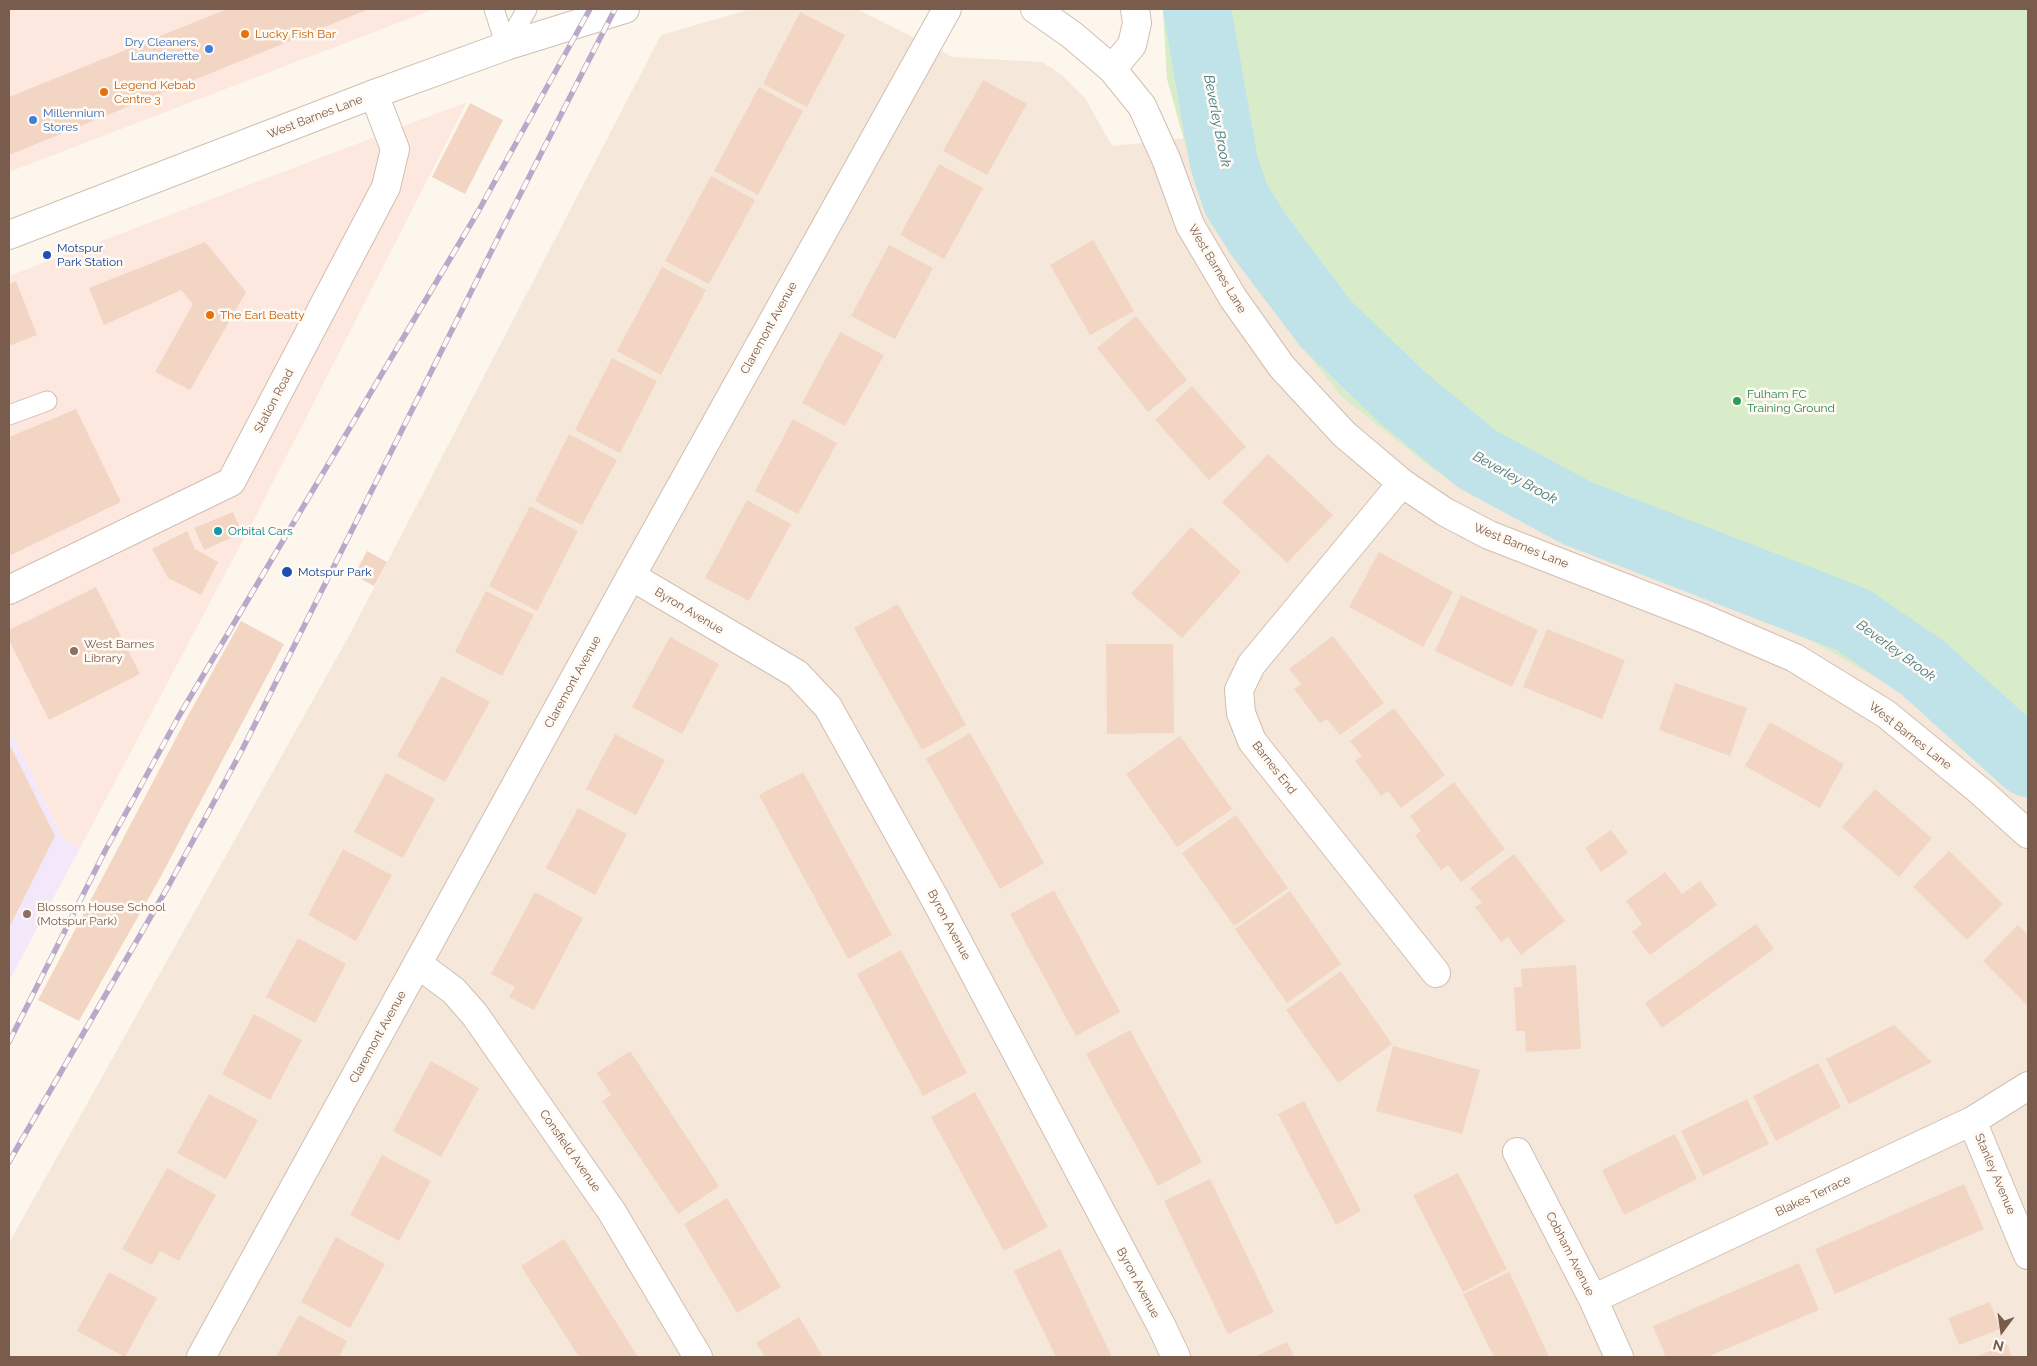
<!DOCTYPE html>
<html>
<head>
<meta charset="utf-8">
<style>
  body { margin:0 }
  #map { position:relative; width:2037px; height:1366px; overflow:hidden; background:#fdf6ec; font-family:Raleway,sans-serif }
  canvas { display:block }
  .frame { position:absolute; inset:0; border:10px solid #7a5c4d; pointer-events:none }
  .north { position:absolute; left:1977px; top:1306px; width:50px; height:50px; -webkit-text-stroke:4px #fffaf3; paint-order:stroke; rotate:194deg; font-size:14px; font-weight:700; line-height:20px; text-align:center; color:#7a5c4d }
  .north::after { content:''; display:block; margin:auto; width:18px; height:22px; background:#7a5c4d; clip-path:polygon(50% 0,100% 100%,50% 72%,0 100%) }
</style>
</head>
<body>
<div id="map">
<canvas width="2037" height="1366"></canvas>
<div class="frame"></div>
<div class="north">N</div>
</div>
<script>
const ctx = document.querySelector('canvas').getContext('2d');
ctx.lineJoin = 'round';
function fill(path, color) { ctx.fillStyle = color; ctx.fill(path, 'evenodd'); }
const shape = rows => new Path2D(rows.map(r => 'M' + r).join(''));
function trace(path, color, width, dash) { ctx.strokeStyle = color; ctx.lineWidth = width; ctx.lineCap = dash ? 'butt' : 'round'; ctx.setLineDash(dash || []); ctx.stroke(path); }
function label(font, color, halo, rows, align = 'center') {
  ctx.font = font + ' Raleway,sans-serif'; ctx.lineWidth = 5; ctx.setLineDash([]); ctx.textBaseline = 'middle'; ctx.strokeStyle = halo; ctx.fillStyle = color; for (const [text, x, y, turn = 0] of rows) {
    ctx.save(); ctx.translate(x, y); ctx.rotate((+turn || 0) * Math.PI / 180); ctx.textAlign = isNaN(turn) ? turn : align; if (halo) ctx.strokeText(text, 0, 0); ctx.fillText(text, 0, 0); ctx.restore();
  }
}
fill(shape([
  [751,9,857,9,953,57,1042,62,1062,75,1085,98,1112,146,1186,138,1814,639,1897,685,2028,793,2028,1357,9,1357,9,1243,351,632,661,35]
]), '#f5e8da');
fill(shape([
  [9,9,428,9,429,11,9,172],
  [467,102,260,508,80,848,64,840,9,728,9,276]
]), '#fde8e0');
fill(shape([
  [9,728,64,840,80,848,9,981]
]), '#f3e8fa');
fill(shape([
  [1163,9,2028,9,2028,798,1896,689,1814,642,1534,526,1436,471,1342,397,1255,287,1214,219,1185,144,1167,79]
]), '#d8ecc9');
trace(shape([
  [1197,9,1224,163,1236,199,1258,234,1326,324,1403,398,1477,459,1577,513,1853,620,1923,668,2028,763]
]), '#bfe3e8', 68);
fill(shape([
  [227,9,369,9,9,155,9,97],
  [800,12,845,35,807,107,763,84],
  [983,80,1027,104,987,175,943,151],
  [759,87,803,111,758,195,714,171],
  [470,103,503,120,465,194,432,177],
  [939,164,983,188,944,259,900,235],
  [711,176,755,200,709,284,665,261],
  [1093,240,1134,311,1090,335,1050,265],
  [205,242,246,292,190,390,155,372,193,304,181,290,104,325,89,288],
  [889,245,933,268,895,339,851,316],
  [662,267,706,290,661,375,617,351],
  [16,281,37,335,9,346,9,284],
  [1136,316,1187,380,1148,412,1097,348],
  [840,332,884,355,845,426,802,403],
  [612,358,657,381,620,453,575,430],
  [1192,386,1246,447,1209,480,1155,420],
  [76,409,121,502,9,556,9,437],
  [793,419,837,443,798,514,755,491],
  [569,434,617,460,582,525,535,501],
  [1268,454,1333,515,1287,563,1222,502],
  [747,500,791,524,749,601,705,578],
  [530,506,578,531,537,611,489,586],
  [233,512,242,533,204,550,194,528],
  [1191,527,1241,572,1182,638,1131,594],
  [187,531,195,549,218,562,201,595,168,578,152,549],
  [367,551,387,562,374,586,354,575],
  [1379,552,1453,592,1423,647,1349,607],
  [96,587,140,674,49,720,9,640,9,630],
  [486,591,534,615,502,676,455,652],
  [1461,595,1538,630,1512,687,1435,651],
  [898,604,966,725,922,750,854,628],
  [241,621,284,644,160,878,79,1021,38,1000,185,721],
  [1547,629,1625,660,1602,719,1523,687],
  [1333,636,1384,703,1340,735,1327,719,1320,723,1294,689,1301,684,1289,669],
  [670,637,719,664,682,734,632,707],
  [1106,644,1173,644,1174,733,1107,734],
  [442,676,490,702,445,782,397,756],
  [1675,683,1747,708,1730,756,1659,730],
  [1394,708,1445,775,1401,808,1388,791,1381,796,1368,778,1355,761,1362,756,1350,741],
  [1770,722,1844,764,1820,808,1745,766],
  [970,733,1044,863,1000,889,926,759],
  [615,734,665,760,636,815,586,789],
  [1180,736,1232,809,1177,847,1126,774],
  [9,743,55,836,9,928],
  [803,772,892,935,848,959,759,795],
  [386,773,435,799,403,858,354,832],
  [1454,782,1505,849,1461,882,1448,865,1441,870,1415,835,1421,831,1410,816],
  [1875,789,1932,838,1899,877,1842,827],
  [578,808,627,834,595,895,546,868],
  [1236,815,1288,888,1234,926,1182,853],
  [1611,830,1628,853,1601,872,1585,848],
  [343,849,392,875,356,941,308,915],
  [1949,851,2003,904,1967,940,1913,887],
  [1514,854,1565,921,1521,955,1508,937,1501,942,1475,907,1482,903,1470,888],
  [1665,872,1682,894,1700,881,1717,905,1650,955,1632,932,1642,924,1626,901],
  [1054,890,1120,1012,1076,1036,1010,914],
  [1290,891,1341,964,1287,1003,1235,929],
  [535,892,583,918,534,1010,509,997,515,987,491,974],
  [1756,924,1774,949,1662,1028,1645,1003],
  [2018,925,2028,935,2028,1006,1983,961],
  [298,938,346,964,315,1023,266,997],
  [901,950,967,1073,923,1096,857,974],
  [1576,965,1581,1049,1526,1052,1525,1031,1516,1031,1514,987,1522,987,1521,969],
  [1341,971,1392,1044,1338,1083,1286,1010],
  [254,1014,302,1040,270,1100,222,1074],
  [1894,1025,1932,1062,1849,1104,1826,1059],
  [1130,1030,1202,1162,1158,1186,1086,1054],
  [1393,1046,1480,1070,1462,1134,1376,1111],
  [630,1051,719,1186,678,1214,602,1101,611,1095,597,1073],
  [431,1061,479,1088,441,1157,393,1131],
  [1818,1063,1841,1107,1776,1141,1753,1096],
  [975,1092,1048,1227,1004,1251,931,1117],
  [209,1094,258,1120,226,1179,177,1153],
  [1747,1099,1769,1144,1703,1176,1681,1131],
  [1304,1101,1361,1211,1336,1225,1278,1114],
  [1675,1134,1697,1179,1624,1215,1602,1170],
  [382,1155,431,1181,399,1241,350,1215],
  [167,1168,216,1195,179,1261,160,1251,152,1265,122,1249],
  [1458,1173,1507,1269,1463,1292,1413,1195],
  [1210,1179,1274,1312,1228,1334,1164,1201],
  [1964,1184,1984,1229,1835,1294,1815,1249],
  [727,1198,781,1287,737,1313,684,1224],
  [336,1237,385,1264,350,1328,301,1302],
  [564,1239,638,1357,579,1357,540,1296,521,1266],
  [1060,1249,1075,1280,1112,1357,1056,1357,1014,1271],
  [1799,1263,1819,1310,1707,1357,1666,1357,1653,1326],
  [109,1272,157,1298,125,1357,77,1331],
  [1509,1272,1524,1303,1549,1357,1494,1357,1463,1294],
  [1990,1302,2000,1329,1959,1345,1948,1318],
  [299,1315,347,1341,339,1357,276,1357],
  [799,1317,823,1357,765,1357,756,1343],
  [1287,1342,1294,1357,1254,1357],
  [2007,1344,2012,1357,1975,1357]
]), '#f3d5c3');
const service = shape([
  [494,9,506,46],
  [506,46,527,9],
  [9,415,47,401]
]);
const minor = shape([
  [1035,9,1072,35,1112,69,1142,106,1166,159,1190,225,1233,298,1282,367,1344,434,1402,483,1445,512,1489,535,1702,618,1795,658,1886,714,1980,791,2028,834],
  [1112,69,1132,45,1137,23,1135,9],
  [1402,483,1251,665,1239,690,1241,713,1252,741,1436,973],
  [631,576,797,674,828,707,934,897,1162,1327,1176,1357],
  [9,590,231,482,386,187,395,149,374,94],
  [418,964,454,991,475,1015,612,1212,698,1357],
  [1972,1121,2028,1255],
  [1517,1152,1593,1299,1619,1357],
  [1593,1299,1972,1121,2028,1086]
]);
const tertiary = shape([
  [9,235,374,94,506,46,625,9],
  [201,1357,631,576,947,9]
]);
trace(service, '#d1beb0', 21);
trace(minor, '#d1beb0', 30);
trace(tertiary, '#d1beb0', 30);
trace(service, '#fff', 19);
trace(minor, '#fff', 28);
trace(tertiary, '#fff', 28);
const rail = shape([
  [9,1042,105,851,179,716,479,210,590,9],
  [9,1162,169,885,242,750,504,226,615,9]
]);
trace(rail, '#b9a8c9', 5.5);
trace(rail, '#fffaf3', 4, [11]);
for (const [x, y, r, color] of [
  [245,34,5,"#e8710a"],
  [209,49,5,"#3f7fe0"],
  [104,92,5,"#e8710a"],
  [33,120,5,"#3f7fe0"],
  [47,255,5,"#1a4fb4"],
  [210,315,5,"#e8710a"],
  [1737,401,5,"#2e9e5b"],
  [218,531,5,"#0f9aa8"],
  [287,572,6,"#1a4fb4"],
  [74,651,5,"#8d6e63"],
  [27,914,5,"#8d6e63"]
]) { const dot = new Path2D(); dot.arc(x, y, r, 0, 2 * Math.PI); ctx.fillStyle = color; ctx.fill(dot); trace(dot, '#fffaf3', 2); }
label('12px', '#c56008', '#fffaf3', [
  ["Lucky Fish Bar",255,34],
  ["Legend Kebab",114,85],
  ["Centre 3",114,99],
  ["The Earl Beatty",220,315]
], 'left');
label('12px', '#366cbe', '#fffaf3', [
  ["Dry Cleaners,",199,42],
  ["Launderette",199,56],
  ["Millennium",43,113,"left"],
  ["Stores",43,127,"left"]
], 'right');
label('12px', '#7a5c4d', '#fffaf3', [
  ["West Barnes Lane",315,117,-21],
  ["West Barnes Lane",1217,269,59],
  ["Claremont Avenue",769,328,-61],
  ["Station Road",274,401,-62],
  ["West Barnes Lane",1521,546,22],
  ["Byron Avenue",689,611,31],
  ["Claremont Avenue",573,682,-61],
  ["West Barnes Lane",1910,736,38],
  ["Barnes End",1274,768,52],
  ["Byron Avenue",949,925,62],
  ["Claremont Avenue",378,1037,-61],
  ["Consfield Avenue",570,1151,55],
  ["Stanley Avenue",1995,1174,67],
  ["Blakes Terrace",1813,1196,-25],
  ["Cobham Avenue",1570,1254,63],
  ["Byron Avenue",1138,1283,62]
]);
label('12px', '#164399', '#fffaf3', [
  ["Motspur",57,248],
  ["Park Station",57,262],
  ["Motspur Park",298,572]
], 'left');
label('12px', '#27864d', '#fffaf3', [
  ["Fulham FC",1747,394],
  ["Training Ground",1747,408]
], 'left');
label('12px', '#0d838f', '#fffaf3', [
  ["Orbital Cars",228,531]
], 'left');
label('12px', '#785e54', '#fffaf3', [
  ["West Barnes",84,644],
  ["Library",84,658],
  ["Blossom House School",37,907],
  ["(Motspur Park)",37,921]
], 'left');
label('italic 14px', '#437c86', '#fffaf3', [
  ["Beverley Brook",1217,121,79],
  ["Beverley Brook",1515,478,29],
  ["Beverley Brook",1896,651,36]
]);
</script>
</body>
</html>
